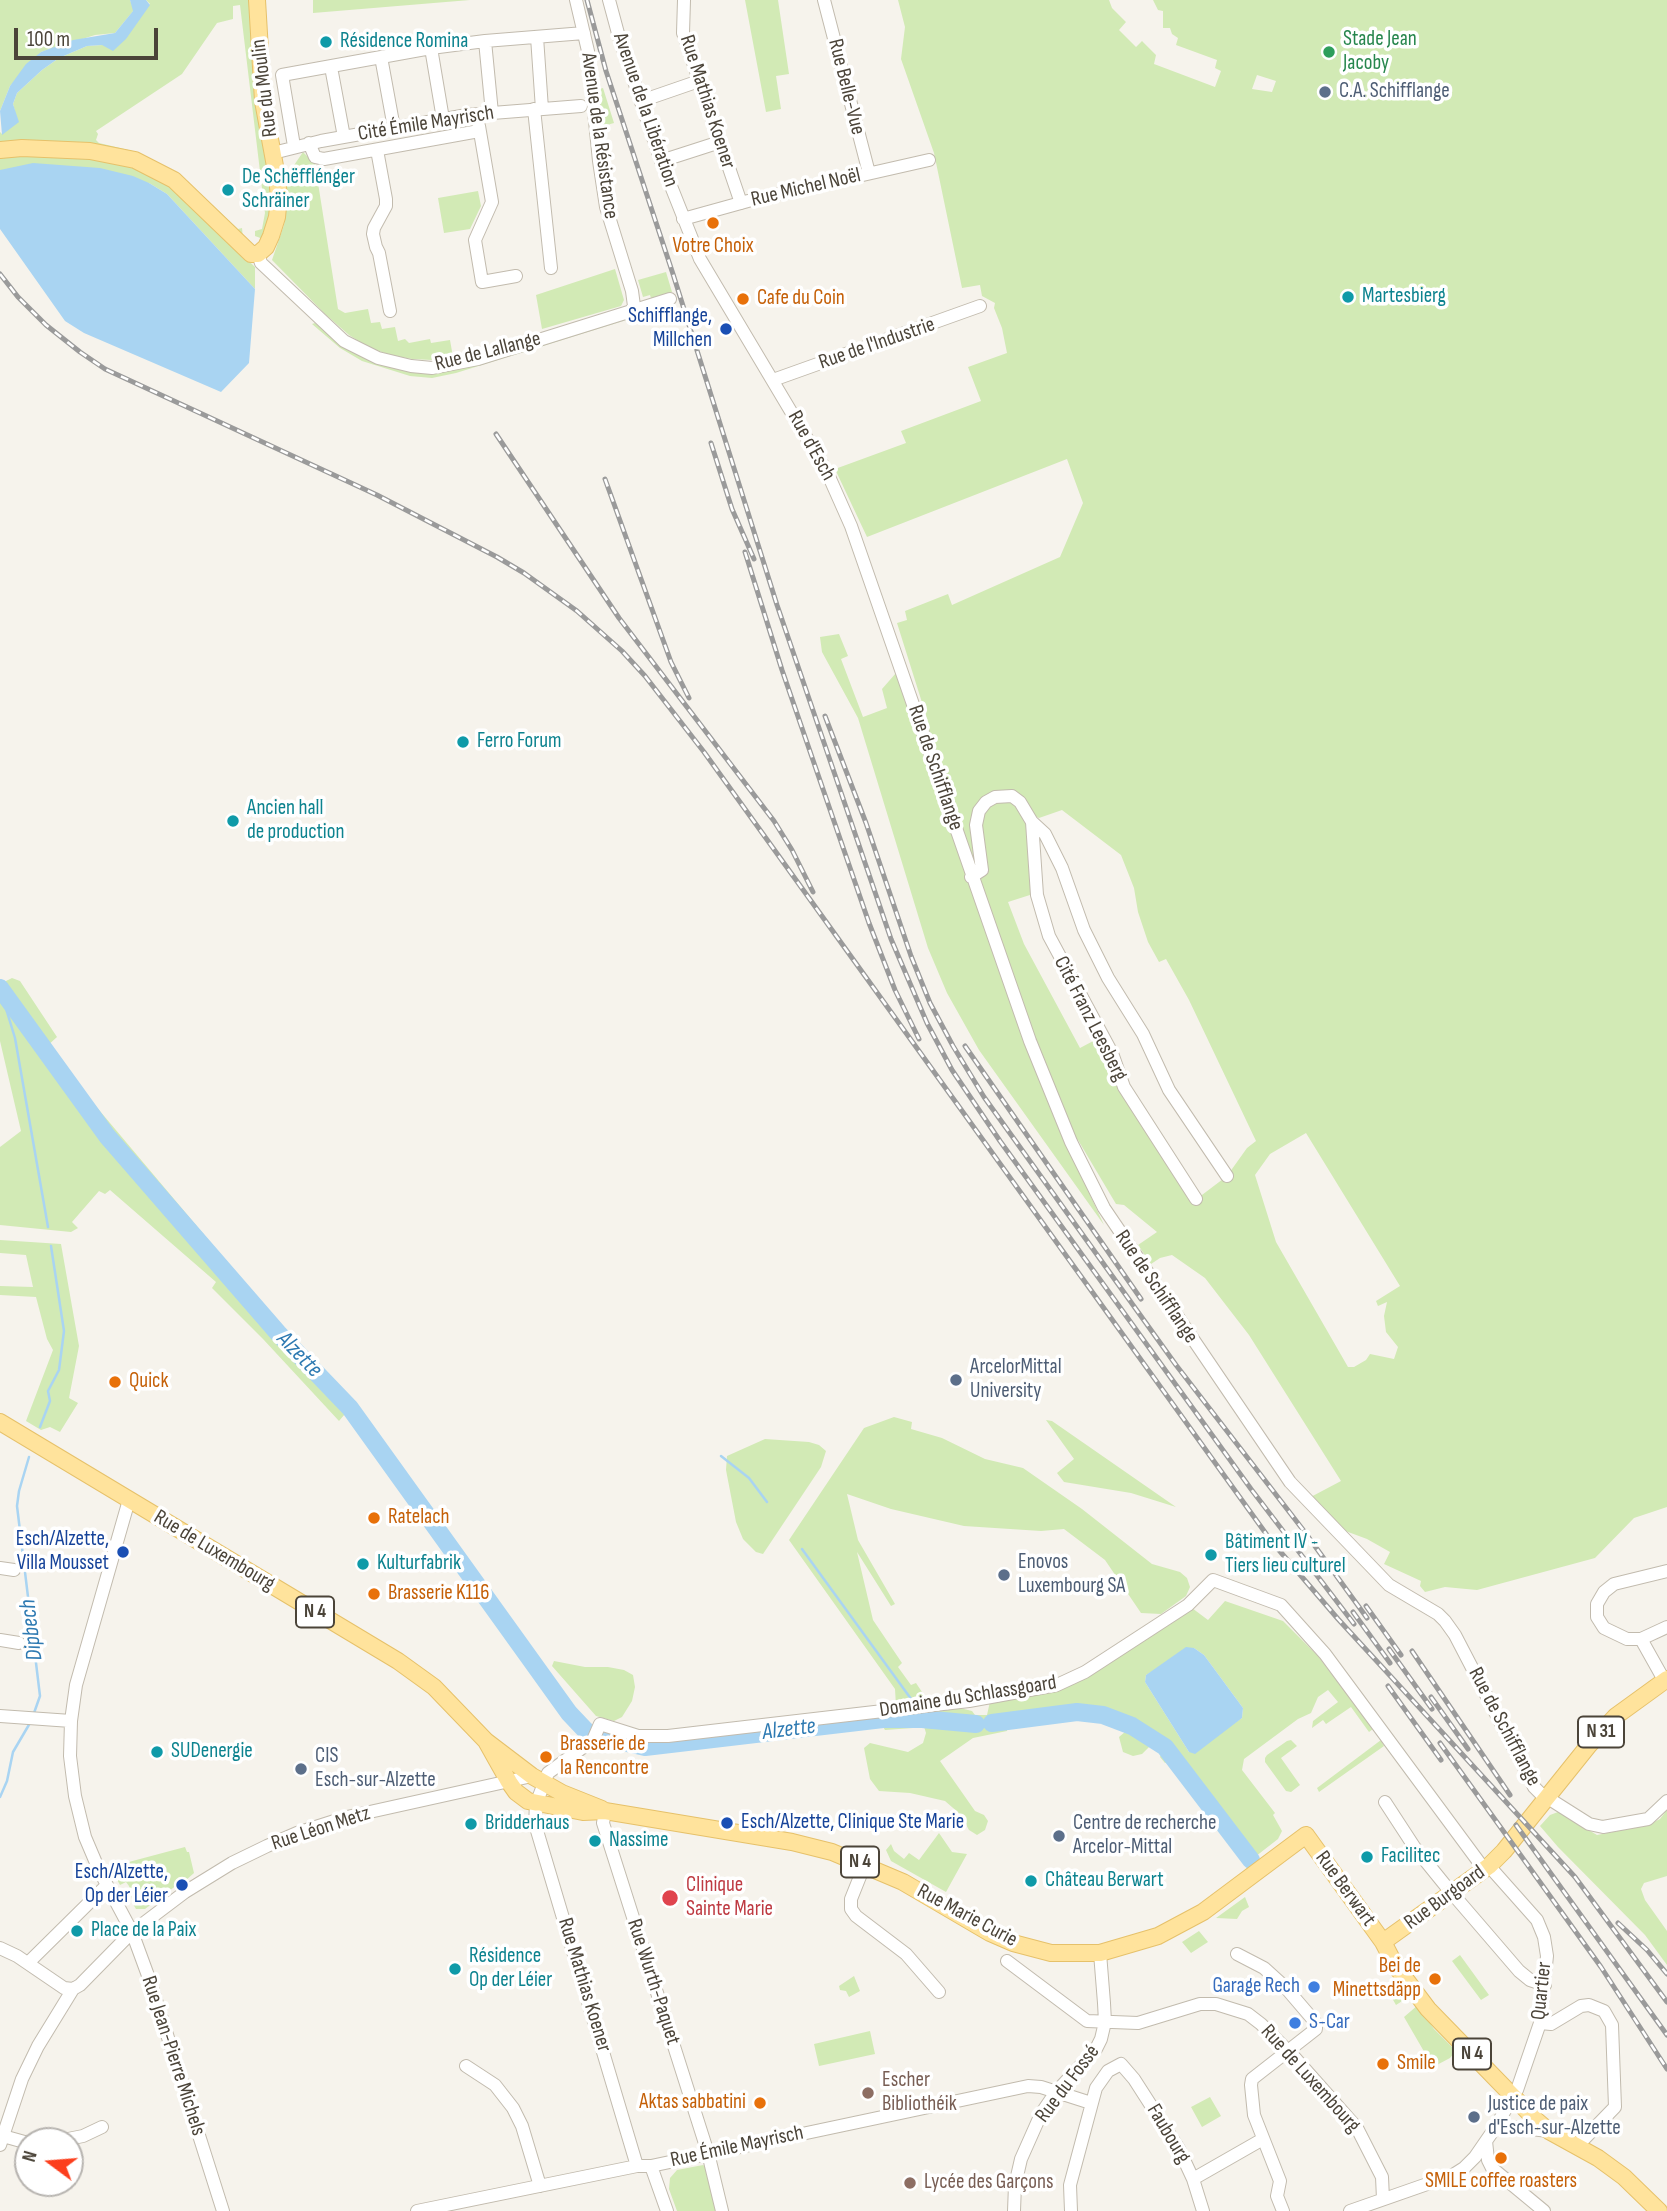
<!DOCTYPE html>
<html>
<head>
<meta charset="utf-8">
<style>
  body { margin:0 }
  #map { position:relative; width:1667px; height:2211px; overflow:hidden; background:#f6f3ec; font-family:"Sofia Sans Condensed",sans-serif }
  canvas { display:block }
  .north { position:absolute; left:14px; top:2127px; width:70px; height:70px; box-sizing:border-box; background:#fff; border:2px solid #b7b4b0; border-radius:50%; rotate:286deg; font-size:19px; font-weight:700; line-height:28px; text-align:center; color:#4b4439 }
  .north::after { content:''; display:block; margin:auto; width:24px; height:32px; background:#fc3f1d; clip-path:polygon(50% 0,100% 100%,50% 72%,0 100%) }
  .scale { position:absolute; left:14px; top:28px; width:144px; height:32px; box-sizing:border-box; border:4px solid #4b4439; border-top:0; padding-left:9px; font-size:21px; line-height:24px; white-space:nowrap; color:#4b4439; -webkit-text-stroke:5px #fff; paint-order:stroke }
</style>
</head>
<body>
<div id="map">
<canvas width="1667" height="2211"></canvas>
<div class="north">N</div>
<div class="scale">100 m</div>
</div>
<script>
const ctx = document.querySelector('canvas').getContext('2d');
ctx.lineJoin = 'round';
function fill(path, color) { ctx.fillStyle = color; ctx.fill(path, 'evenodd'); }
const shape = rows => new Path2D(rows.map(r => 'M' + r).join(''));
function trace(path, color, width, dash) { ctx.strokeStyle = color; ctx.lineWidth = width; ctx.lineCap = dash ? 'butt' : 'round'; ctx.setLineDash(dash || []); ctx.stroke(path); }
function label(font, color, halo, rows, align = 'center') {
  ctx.font = font + ' "Sofia Sans Condensed",sans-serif'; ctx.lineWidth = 7; ctx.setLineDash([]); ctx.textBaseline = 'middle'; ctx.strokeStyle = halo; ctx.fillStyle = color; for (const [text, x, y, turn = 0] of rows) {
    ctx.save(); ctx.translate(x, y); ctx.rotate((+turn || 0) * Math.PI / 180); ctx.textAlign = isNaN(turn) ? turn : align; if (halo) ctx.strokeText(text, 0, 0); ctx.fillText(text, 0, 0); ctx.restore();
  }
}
fill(shape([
  [0,0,130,0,134,10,115,33,95,35,41,52,10,86,0,111],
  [146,0,250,0,271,178,272,216,263,239,255,236,255,231,262,229,265,213,240,5,233,6,233,19,217,23,182,74,96,131,98,134,96,140,99,143,137,152,178,173,238,229,242,228,243,239,157,164,0,142,0,132,2,134,15,112,13,104,17,93,42,70,59,58,87,46,102,45,150,4],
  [313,0,470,0,313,13],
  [745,0,778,0,789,74,776,76,781,109,766,112],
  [898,0,1109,0,1112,8,1126,22,1119,30,1136,47,1142,41,1156,55,1154,64,1215,87,1221,71,1215,68,1217,60,1176,45,1178,38,1172,34,1170,28,1163,28,1163,11,1158,10,1153,0,1667,0,1667,1507,1634,1518,1595,1558,1477,1590,1445,1587,1425,1592,1420,1586,1421,1581,1384,1564,1390,1552,1367,1539,1332,1526,1307,1499,1341,1481,1249,1335,1205,1278,1172,1255,1160,1258,1151,1264,1138,1245,1157,1232,1124,1205,1116,1204,1078,1140,1066,1143,1104,1225,979,1050,947,993,928,948,858,718,822,652,820,637,839,634,848,656,841,659,863,717,887,708,882,689,896,673,929,770,938,781,923,731,930,728,897,623,907,620,905,611,948,594,952,605,1060,557,1083,503,1067,459,867,537,835,469,906,443,901,431,981,401,968,367,1007,353,1002,328,994,308,995,303,982,296,980,285,962,288,934,153,901,59,905,27],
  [1257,75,1276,81,1272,92,1252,89],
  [1062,810,1121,855,1134,888,1138,912,1148,942,1159,962,1166,959,1189,1000,1256,1141,1247,1148,1227,1176,1194,1201,1114,1075,1097,1039,1080,1048,1024,944,1008,902,1033,894,1026,811,1039,818],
  [1306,1133,1400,1286,1376,1301,1378,1306,1387,1302,1384,1316,1386,1332,1398,1347,1394,1359,1370,1354,1366,1360,1354,1367,1348,1367,1276,1242,1255,1175,1270,1154],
  [603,88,614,123,600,127,596,90],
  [303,152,315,164,338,309,345,313,368,309,371,323,380,322,382,329,395,327,398,341,405,339,409,343,430,339,431,343,450,340,453,357,432,360,412,359,390,355,368,347,349,335,325,314,272,260,284,225,287,203,286,177],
  [22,155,89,157,133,166,170,185,255,267,255,289,167,194,149,183,0,170,0,156],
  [478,191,481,206,470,229,444,233,438,198],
  [615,269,624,300,621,306,542,329,536,295],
  [666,272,672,292,651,298,650,295,643,297,638,280],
  [652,312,456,373,432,378,410,376,362,361,340,348,312,324,309,325,315,323,342,345,432,373,480,364],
  [12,978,20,981,57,1037,46,1047,350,1408,339,1421,263,1339,212,1288,216,1282,110,1190,105,1194,99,1191,72,1222,78,1228,71,1232,0,1225,0,1147,21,1131,0,1041,0,984],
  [0,1240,61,1244,79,1346,69,1398,78,1403,60,1432,50,1427,41,1430,26,1421,53,1350,47,1339,36,1297,0,1295,0,1286,33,1287,26,1255,0,1253],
  [894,1417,912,1422,911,1429,942,1438,985,1459,1023,1468,1082,1509,1152,1564,1180,1572,1187,1578,1190,1587,1186,1596,1161,1614,1141,1613,1105,1560,1064,1529,1041,1531,964,1526,891,1509,847,1494,858,1540,895,1604,891,1606,857,1552,873,1620,902,1663,898,1667,911,1685,916,1683,926,1698,924,1702,896,1706,895,1689,789,1540,864,1428],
  [1046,1420,1052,1421,1176,1507,1131,1493,1064,1482,1057,1473,1074,1459],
  [765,1439,809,1442,819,1445,826,1451,821,1467,763,1554,756,1552,743,1539,736,1522,726,1470,727,1456],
  [1225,1601,1283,1621,1318,1656,1373,1729,1369,1732,1351,1707,1326,1724,1323,1720,1312,1728,1313,1721,1338,1702,1328,1690,1318,1697,1311,1713,1298,1719,1244,1759,1242,1770,1275,1813,1273,1815,1282,1831,1278,1839,1251,1860,1175,1759,1165,1763,1160,1757,1165,1747,1156,1740,1142,1754,1133,1756,1123,1752,1119,1737,1132,1726,1103,1715,1077,1712,1007,1722,1007,1731,973,1738,940,1761,975,1811,984,1815,988,1821,985,1830,977,1835,969,1830,960,1814,945,1801,910,1793,879,1791,870,1779,864,1748,870,1743,908,1752,923,1743,926,1733,922,1720,913,1728,885,1730,882,1725,883,1719,960,1708,972,1711,975,1715,987,1715,991,1697,1057,1685,1188,1605,1208,1620],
  [1194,1648,1204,1655,1243,1708,1242,1718,1189,1752,1145,1682,1146,1675],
  [554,1661,585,1667,608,1667,624,1670,633,1675,635,1687,632,1701,622,1717,614,1721,596,1716,552,1666],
  [1291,1740,1297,1746,1281,1758,1300,1785,1291,1792,1286,1791,1265,1762,1265,1758,1267,1755,1287,1741],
  [1381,1740,1384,1746,1319,1792,1317,1788],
  [1667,1810,1667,1876,1644,1883,1641,1889,1645,1900,1667,1931,1667,1965,1645,1935,1558,1847,1540,1826,1550,1815,1558,1812,1597,1835,1648,1825,1660,1819],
  [939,1833,952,1852,967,1854,946,1892,891,1861,886,1850,891,1844,894,1851,904,1859,909,1853,919,1860],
  [185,1847,187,1852,189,1852,194,1873,185,1881,183,1879,177,1883,177,1885,145,1909,136,1909,133,1904,129,1886,126,1882,120,1885,110,1867],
  [1245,1897,1249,1907,1242,1911,1237,1919,1216,1918],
  [1199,1931,1208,1942,1191,1953,1182,1942],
  [1460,1955,1489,1995,1481,2000,1452,1961],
  [854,1976,860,1991,849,1997,846,1991,840,1990,839,1986],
  [1394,1980,1410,1996,1396,2005,1385,1986],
  [1418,2005,1434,2029,1456,2051,1450,2058,1433,2067,1404,2017],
  [870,2031,875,2054,819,2066,814,2044],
  [1210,2097,1221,2116,1202,2127,1191,2107],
  [703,2165,706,2167,716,2211,677,2211,669,2189,670,2178,677,2170]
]), '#d2eab5');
fill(shape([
  [130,0,146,0,150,5,126,39,113,51,102,45,87,46,59,58,42,70,17,93,13,104,19,122,2,135,0,111,10,86,26,64,41,52,73,40,115,33,133,11],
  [33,163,100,168,133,176,149,183,167,194,255,289,249,363,221,392,84,333,65,321,0,229,0,170],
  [1186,1647,1194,1648,1204,1655,1243,1708,1242,1718,1195,1754,1189,1752,1145,1682,1146,1675]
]), '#a9d4f2');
trace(shape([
  [0,989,15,1038,48,1227],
  [40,1427,50,1401,48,1391,59,1370,64,1331,51,1246],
  [721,1456,749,1478,767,1502],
  [29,1457,19,1491,17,1506,40,1696,34,1713],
  [802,1549,914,1703],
  [0,1797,7,1781,13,1752,30,1723]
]), '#a9d4f2', 2.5);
trace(shape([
  [0,988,107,1136,278,1333,350,1408,569,1713,587,1732],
  [992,1723,1077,1712,1103,1715,1132,1726,1165,1747,1251,1860],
  [605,1738,645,1747,883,1719,922,1719,976,1724]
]), '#a9d4f2', 18);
const minor = shape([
  [576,0,588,51,599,161,606,207,632,291,634,306,631,311],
  [609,0,619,37,661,161,700,259,827,472,851,526,1030,1041,1071,1142,1104,1208,1290,1482,1389,1585,1438,1614,1445,1621,1455,1635,1534,1787,1540,1793,1589,1824,1603,1827,1648,1819,1667,1801],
  [684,0,683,33,741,203],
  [824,0,869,173],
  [537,37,542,109],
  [485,41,492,113],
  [431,48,443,119],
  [381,57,394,128],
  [331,67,344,137],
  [641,101,699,81],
  [534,109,551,268],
  [479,126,492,202,475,240,482,282,516,276],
  [309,143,315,157,324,159,479,131],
  [294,146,282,75,431,48,485,41,584,33],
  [377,150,386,199,386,206,374,228,373,234,376,247,379,253,390,311],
  [273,153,321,141,467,115,581,106],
  [661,161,720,142],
  [683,219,748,201,929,160],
  [258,254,261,263,344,341,378,358,411,366,432,368,478,359,670,299],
  [773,380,980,306],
  [1032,822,1037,895,1049,936,1112,1053,1124,1087,1196,1199],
  [971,877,982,870,976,825,979,811,986,802,995,797,1012,796,1020,802,1032,822,1045,834,1062,868,1084,930,1108,978,1143,1034,1169,1090,1227,1176],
  [129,1500,76,1685,71,1721,70,1756,75,1796,85,1837,99,1870,132,1932,150,1981,223,2211],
  [0,1568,14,1570],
  [1667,1571,1614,1584,1604,1592,1597,1604,1597,1617,1604,1628,1627,1639,1641,1639,1667,1627],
  [1641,1639,1664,1680],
  [0,1640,19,1643],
  [0,1716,71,1721],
  [1385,1802,1415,1848,1445,1885,1519,1971,1530,1980,1545,1985],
  [605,1811,603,1823,708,2153,722,2211],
  [865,1864,851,1899,851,1909,856,1916,906,1954,939,1992],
  [1489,1866,1537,1920,1544,1937,1547,1956,1540,2023,1517,2090],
  [0,1948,17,1956,64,1988,73,1989,80,1985,132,1932,185,1892,232,1863,267,1846,297,1833,347,1817,532,1776],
  [1237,1954,1264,1968,1286,1988,1316,2023,1316,2029,1252,2079,1251,2085,1254,2115,1280,2181,1277,2196,1283,2211],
  [1007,1961,1087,2021,1138,2023,1200,2004,1216,2004,1248,2014,1261,2024,1295,2058,1357,2128,1382,2177,1383,2199],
  [28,1963,107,1885],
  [1540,2023,1551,2024,1581,2006,1589,2005,1604,2011,1612,2025,1615,2107,1582,2141,1579,2147],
  [466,2066,495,2085,513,2108,522,2126,540,2186],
  [1495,2128,1511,2127,1549,2131],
  [3,2136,28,2143],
  [58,2141,83,2136,102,2127],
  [1486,2141,1488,2160,1492,2168,1544,2211],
  [0,2145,22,2079,38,2046,73,1989],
  [637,2166,535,1824,536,1804,548,1773,593,1740,600,1724,638,1736,668,1736,969,1701,1057,1685,1085,1672,1188,1605,1213,1580,1281,1605,1325,1654,1484,1869],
  [651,2166,667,2211],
  [1193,2179,1263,2139],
  [417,2211,637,2166,651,2166,1028,2086,1041,2087,1091,2103],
  [1014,2211,1015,2185,1021,2159,1041,2114,1056,2092,1096,2049,1101,2039,1105,2022,1104,2003,1100,1953],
  [1071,2211,1070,2185,1096,2088,1108,2071,1121,2064,1134,2079,1179,2149,1193,2179,1203,2211],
  [1350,2211,1453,2175,1464,2168,1475,2157,1495,2128,1513,2096]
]);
const major = shape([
  [0,150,22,148,90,151,135,160,174,180,251,254,258,254,266,247,271,236,277,217,279,197,277,177,263,101,257,0],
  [0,1422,398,1661,434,1687,486,1741,532,1776,562,1793,602,1809],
  [486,1741,509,1782,516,1792,528,1801,583,1812,605,1811,792,1842,832,1852,903,1882,990,1933,1013,1943,1051,1953,1100,1953,1158,1936,1203,1912,1306,1835,1383,1942,1395,1965,1428,2009,1536,2120,1549,2131,1598,2158,1624,2177,1659,2211],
  [1383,1942,1489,1866,1504,1851,1589,1745,1616,1716,1667,1679]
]);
trace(minor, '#c2bbae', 14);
trace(major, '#e6c16a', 18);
trace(minor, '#fff', 12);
trace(major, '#ffe39c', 16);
const rail = shape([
  [587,0,606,71,673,274,777,605,891,939,927,1023,952,1070,1000,1141,1251,1489,1354,1624],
  [0,274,18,297,46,325,80,352,105,369,377,495,497,557,524,573,577,611,622,651,645,676,704,752,1272,1542,1338,1619,1575,1877,1667,2002],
  [496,434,619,618,774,821,792,850,813,892],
  [711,443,732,509,754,559],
  [605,479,671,662,689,698],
  [745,552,782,670,869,923,895,990,919,1039],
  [825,716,866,823,911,956,930,1003,953,1046,984,1097,1176,1365,1304,1531,1367,1618],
  [965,1046,1141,1299],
  [1366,1606,1401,1655],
  [1353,1612,1390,1663],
  [1389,1649,1432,1709],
  [1412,1651,1510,1795],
  [1388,1686,1441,1760],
  [1431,1697,1468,1749],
  [1440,1743,1601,1967,1667,2069],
  [1516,1825,1667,2035],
  [1618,1923,1647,1950,1667,1974]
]);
trace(rail, '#9a9a9a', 5);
trace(rail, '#fff', 2.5, [8]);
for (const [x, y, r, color] of [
  [326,42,7,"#0f9aa8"],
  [1329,52,7,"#2e9e5b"],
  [1325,92,7,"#5c6f8a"],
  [228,190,7,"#0f9aa8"],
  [713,223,7,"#e8710a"],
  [1348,297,7,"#0f9aa8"],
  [743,299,7,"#e8710a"],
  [726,329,7,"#1a4fb4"],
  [463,742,7,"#0f9aa8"],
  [233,821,7,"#0f9aa8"],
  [956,1380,7,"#5c6f8a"],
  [115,1382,7,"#e8710a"],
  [374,1518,7,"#e8710a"],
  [123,1552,7,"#1a4fb4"],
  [1211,1555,7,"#0f9aa8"],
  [363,1564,7,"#0f9aa8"],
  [1004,1575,7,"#5c6f8a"],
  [374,1594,7,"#e8710a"],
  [157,1752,7,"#0f9aa8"],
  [546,1757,7,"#e8710a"],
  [301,1769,7,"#5c6f8a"],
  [727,1823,7,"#1a4fb4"],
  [471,1824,7,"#0f9aa8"],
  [1059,1836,7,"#5c6f8a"],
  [595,1841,7,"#0f9aa8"],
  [1367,1857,7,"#0f9aa8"],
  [1031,1881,7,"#0f9aa8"],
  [182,1885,7,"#1a4fb4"],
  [670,1898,9,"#e0444e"],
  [77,1931,7,"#0f9aa8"],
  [455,1969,7,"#0f9aa8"],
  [1435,1979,7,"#e8710a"],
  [1314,1987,7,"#3f7fe0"],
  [1295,2023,7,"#3f7fe0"],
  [1383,2064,7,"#e8710a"],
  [868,2093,7,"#8d6e63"],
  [760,2103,7,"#e8710a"],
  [1474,2117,7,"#5c6f8a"],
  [1501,2158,7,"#e8710a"],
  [910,2183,7,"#8d6e63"]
]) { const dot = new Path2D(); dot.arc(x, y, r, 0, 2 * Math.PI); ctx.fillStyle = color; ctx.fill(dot); trace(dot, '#fff', 2.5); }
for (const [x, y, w] of [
  [315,1612,38],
  [1601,1732,46],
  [860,1862,38],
  [1472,2054,38]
]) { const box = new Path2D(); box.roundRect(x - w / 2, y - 15.5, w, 31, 5); ctx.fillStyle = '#fff'; ctx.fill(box); trace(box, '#4b4439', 2); }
label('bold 19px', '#4b4439', null, [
  ["N 4",315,1612],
  ["N 31",1601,1732],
  ["N 4",860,1862],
  ["N 4",1472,2054]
]);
label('21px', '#27864d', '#fff', [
  ["Stade Jean",1343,40],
  ["Jacoby",1343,64]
], 'left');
label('21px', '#0d838f', '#fff', [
  ["Résidence Romina",340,42],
  ["De Schëfflénger",242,178],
  ["Schräiner",242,202],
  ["Martesbierg",1362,297],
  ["Ferro Forum",477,742],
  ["Ancien hall",247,809],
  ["de production",247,833],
  ["Bâtiment IV -",1225,1543],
  ["Tiers lieu culturel",1225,1567],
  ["Kulturfabrik",377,1564],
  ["SUDenergie",171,1752],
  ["Bridderhaus",485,1824],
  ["Nassime",609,1841],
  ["Facilitec",1381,1857],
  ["Château Berwart",1045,1881],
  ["Place de la Paix",91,1931],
  ["Résidence",469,1957],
  ["Op der Léier",469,1981]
], 'left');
label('21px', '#4b4439', '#fff', [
  ["Rue Belle-Vue",846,87,76],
  ["Rue du Moulin",265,88,-97],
  ["Rue Mathias Koener",707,102,72],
  ["Avenue de la Libération",645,110,71],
  ["Cité Émile Mayrisch",426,124,-9],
  ["Avenue de la Résistance",599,136,82],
  ["Rue Michel Noël",806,188,-13],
  ["Rue de l'Industrie",877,344,-19],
  ["Rue de Lallange",488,352,-14],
  ["Rue d'Esch",811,446,61],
  ["Rue de Schifflange",935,768,71],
  ["Cité Franz Leesberg",1090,1019,63],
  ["Rue de Schifflange",1156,1287,56],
  ["Rue de Luxembourg",214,1551,31],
  ["Domaine du Schlassgoard",968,1697,-9],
  ["Rue de Schifflange",1504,1727,62],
  ["Rue Léon Metz",321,1829,-18],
  ["Rue Berwart",1345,1889,54],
  ["Rue Burgoard",1445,1898,-36],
  ["Rue Marie Curie",967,1916,28],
  ["Rue Wurth-Paquet",653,1982,72],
  ["Rue Mathias Koener",584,1985,73],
  ["Quartier",1542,1991,-84],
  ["Rue Jean-Pierre Michels",173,2056,72],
  ["Rue de Luxembourg",1310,2079,48],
  ["Rue du Fossé",1068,2084,-53],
  ["Faubourg",1168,2134,59],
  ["Rue Émile Mayrisch",737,2147,-12]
]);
label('21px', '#4e5e75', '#fff', [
  ["C.A. Schifflange",1339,92],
  ["ArcelorMittal",970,1368],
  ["University",970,1392],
  ["Enovos",1018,1563],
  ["Luxembourg SA",1018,1587],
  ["CIS",315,1757],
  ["Esch-sur-Alzette",315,1781],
  ["Centre de recherche",1073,1824],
  ["Arcelor-Mittal",1073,1848],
  ["Justice de paix",1488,2105],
  ["d'Esch-sur-Alzette",1488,2129]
], 'left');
label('21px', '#c56008', '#fff', [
  ["Votre Choix",713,247,"center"],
  ["Cafe du Coin",757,299],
  ["Quick",129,1382],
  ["Ratelach",388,1518],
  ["Brasserie K116",388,1594],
  ["Brasserie de",560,1745],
  ["la Rencontre",560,1769],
  ["Bei de",1421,1967,"right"],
  ["Minettsdäpp",1421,1991,"right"],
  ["Smile",1397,2064],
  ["Aktas sabbatini",746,2103,"right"],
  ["SMILE coffee roasters",1501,2182,"center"]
], 'left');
label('21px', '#164399', '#fff', [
  ["Schifflange,",712,317],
  ["Millchen",712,341],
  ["Esch/Alzette,",109,1540],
  ["Villa Mousset",109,1564],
  ["Esch/Alzette, Clinique Ste Marie",741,1823,"left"],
  ["Esch/Alzette,",168,1873],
  ["Op der Léier",168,1897]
], 'right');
label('21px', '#be3a42', '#fff', [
  ["Clinique",686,1886],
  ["Sainte Marie",686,1910]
], 'left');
label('21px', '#366cbe', '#fff', [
  ["Garage Rech",1300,1987],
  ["S-Car",1309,2023,"left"]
], 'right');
label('21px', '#785e54', '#fff', [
  ["Escher",882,2081],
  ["Bibliothéik",882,2105],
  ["Lycée des Garçons",924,2183]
], 'left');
label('italic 23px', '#2e7ab2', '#fff', [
  ["Alzette",299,1355,46],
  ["Dipbech",32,1630,-97],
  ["Alzette",789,1730,-7]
]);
</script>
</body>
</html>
